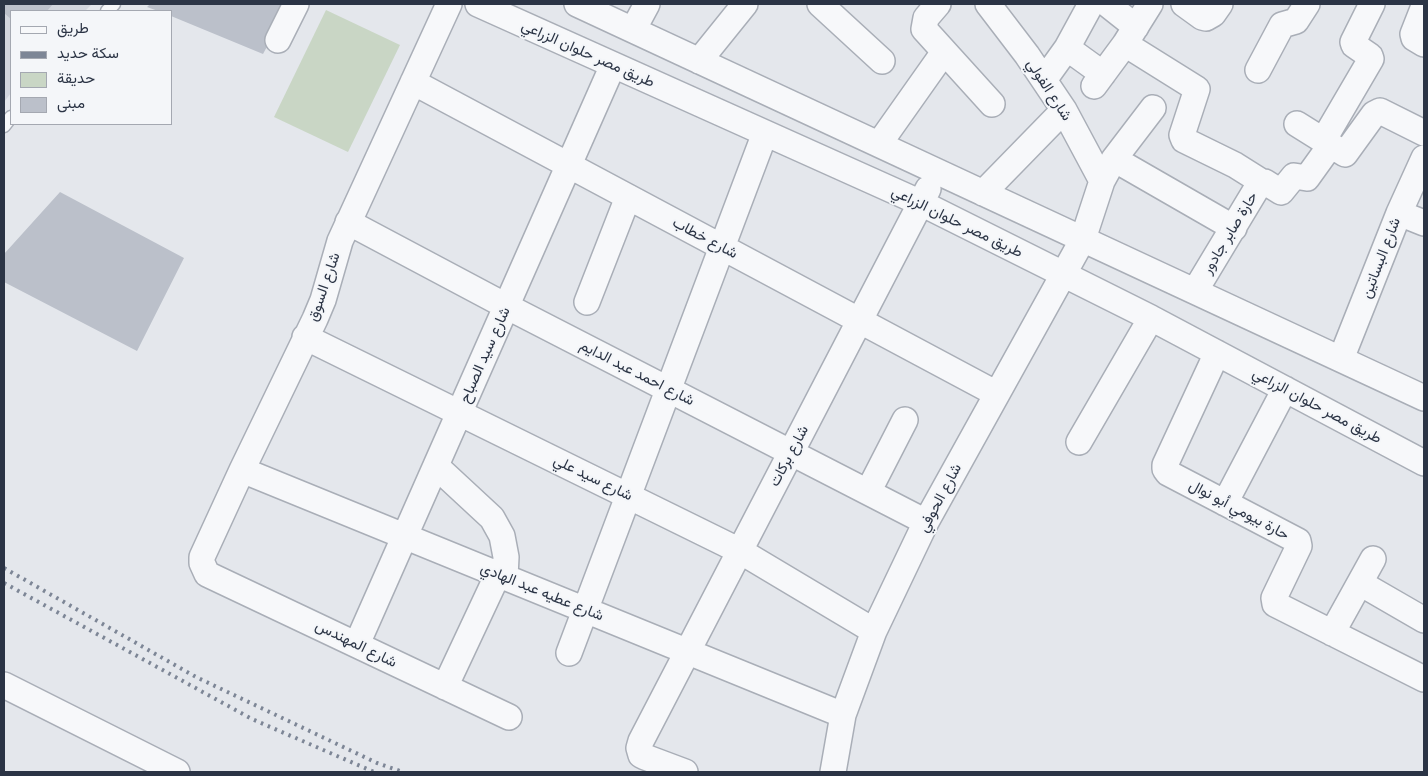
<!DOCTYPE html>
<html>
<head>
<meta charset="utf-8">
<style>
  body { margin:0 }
  #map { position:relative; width:1428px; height:776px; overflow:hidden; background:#e4e7ec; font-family:Montserrat,Vazirmatn,sans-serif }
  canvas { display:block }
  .frame { position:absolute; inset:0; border:5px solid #2b3445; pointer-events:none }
  .legend { position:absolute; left:10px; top:10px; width:162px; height:115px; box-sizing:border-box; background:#f4f6f9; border:1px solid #a4a8b1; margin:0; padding:6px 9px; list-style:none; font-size:15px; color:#2b3445 }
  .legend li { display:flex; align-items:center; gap:10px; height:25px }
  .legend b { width:25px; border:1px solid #a4a8b1 }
</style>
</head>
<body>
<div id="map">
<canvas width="1428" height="776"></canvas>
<div class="frame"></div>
<ul class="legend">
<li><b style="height:6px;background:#f7f8fa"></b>طريق</li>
<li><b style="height:6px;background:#7d8696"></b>سكة حديد</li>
<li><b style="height:14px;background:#c9d6c5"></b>حديقة</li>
<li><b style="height:14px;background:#bbc0ca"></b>مبنى</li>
</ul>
</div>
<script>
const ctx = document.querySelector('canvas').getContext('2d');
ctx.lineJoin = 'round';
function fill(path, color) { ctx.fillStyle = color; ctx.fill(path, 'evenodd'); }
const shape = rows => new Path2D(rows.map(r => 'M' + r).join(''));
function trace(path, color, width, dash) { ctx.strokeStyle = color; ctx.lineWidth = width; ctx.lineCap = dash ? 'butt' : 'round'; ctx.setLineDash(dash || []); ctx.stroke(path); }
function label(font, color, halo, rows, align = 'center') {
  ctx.font = font + ' Montserrat,Vazirmatn,sans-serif'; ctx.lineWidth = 4; ctx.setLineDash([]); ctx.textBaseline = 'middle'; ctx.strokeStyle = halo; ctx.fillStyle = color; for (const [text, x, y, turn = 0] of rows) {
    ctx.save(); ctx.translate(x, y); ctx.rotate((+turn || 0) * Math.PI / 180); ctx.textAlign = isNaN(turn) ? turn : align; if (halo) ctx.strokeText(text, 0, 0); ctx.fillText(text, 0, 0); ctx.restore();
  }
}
fill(shape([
  [4,4,92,4,85,11,11,11,11,93,4,102]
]), '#d2d6de');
fill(shape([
  [326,10,400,45,348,152,274,117]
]), '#c9d6c5');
fill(shape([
  [4,4,53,4,47,11,11,11,11,19,4,13],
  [150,4,290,4,263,54,171,16,171,11,158,11,147,7],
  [60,192,184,258,137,351,4,282,4,254]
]), '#bbc0ca');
const lane = shape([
  [107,11,114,4],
  [4,126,11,117]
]);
const street = shape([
  [449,4,340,241,323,300,315,319,242,470,202,557,202,563,207,574,509,717],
  [478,4,921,203,1151,318,1424,463],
  [577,4,1424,398],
  [820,4,882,61],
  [938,4,926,18,924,29,992,104],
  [988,4,1027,55,1064,110,1102,181],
  [1107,4,1136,27],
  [1184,4,1202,17,1206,18,1213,14,1220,4],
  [1424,6,1413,34,1414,38,1424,44],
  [633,30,647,4],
  [278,40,296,4],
  [1125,44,1197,89,1182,135,1184,140,1235,165,1262,182],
  [1067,48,1103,74],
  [699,61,745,4],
  [1258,70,1282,25,1296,21,1307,4],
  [1044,80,1067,48,1091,4],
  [413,82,997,394],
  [1094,86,1125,44,1150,4],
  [1297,124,1345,154,1374,114,1380,111,1424,133],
  [1323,141,1371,59,1370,56,1354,45,1353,42,1372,4],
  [879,144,944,52],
  [1114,159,1234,228],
  [983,193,1064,110],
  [1399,213,1424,223],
  [348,222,506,306,926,522],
  [1195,291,1260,183,1265,182,1281,192,1294,176,1307,178,1330,146],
  [587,302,628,197],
  [305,337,740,551,874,631],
  [1217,353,1165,465,1165,469,1168,473,1298,541,1299,546,1274,598,1275,604,1424,679],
  [1341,359,1399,213,1424,158],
  [1079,442,1151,318],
  [437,467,492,518,502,536,506,557,505,577],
  [242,470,843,715],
  [868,492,905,420],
  [1225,503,1285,389],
  [1360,583,1424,620],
  [1332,633,1373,559],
  [357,644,613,65],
  [569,653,765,133],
  [4,685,177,772],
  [445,687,498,574],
  [685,772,645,757,641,755,639,748,641,741,928,189],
  [833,772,843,715,874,631,926,522,1083,239,1102,181,1114,159,1153,108]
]);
trace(lane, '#a9aeb7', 15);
trace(street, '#a9aeb7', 28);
trace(lane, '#f7f8fa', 12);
trace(street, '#f7f8fa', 25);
trace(shape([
  [4,568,196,677,377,763,403,772],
  [4,583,252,719,374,772]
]), '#7d8696', 4, [2.5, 5]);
label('15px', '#2b3445', '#f4f6f9', [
  ["طريق مصر حلوان الزراعي",588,54,24],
  ["شارع الفولي",1049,90,57],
  ["طريق مصر حلوان الزراعي",957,222,26],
  ["حارة صابر جادور",1230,233,-59],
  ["شارع خطاب",705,238,28],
  ["شارع البساتين",1381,258,-69],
  ["شارع السوق",324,287,-71],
  ["شارع سيد الصباح",485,355,-66],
  ["شارع احمد عبد الدايم",637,373,27],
  ["طريق مصر حلوان الزراعي",1317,406,28],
  ["شارع بركات",789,456,-62],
  ["شارع سيد علي",593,478,26],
  ["شارع الحوفي",940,498,-62],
  ["حارة بيومي أبو نوال",1239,510,28],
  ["شارع عطيه عبد الهادي",542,592,22],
  ["شارع المهندس",356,644,26]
]);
</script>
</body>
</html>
